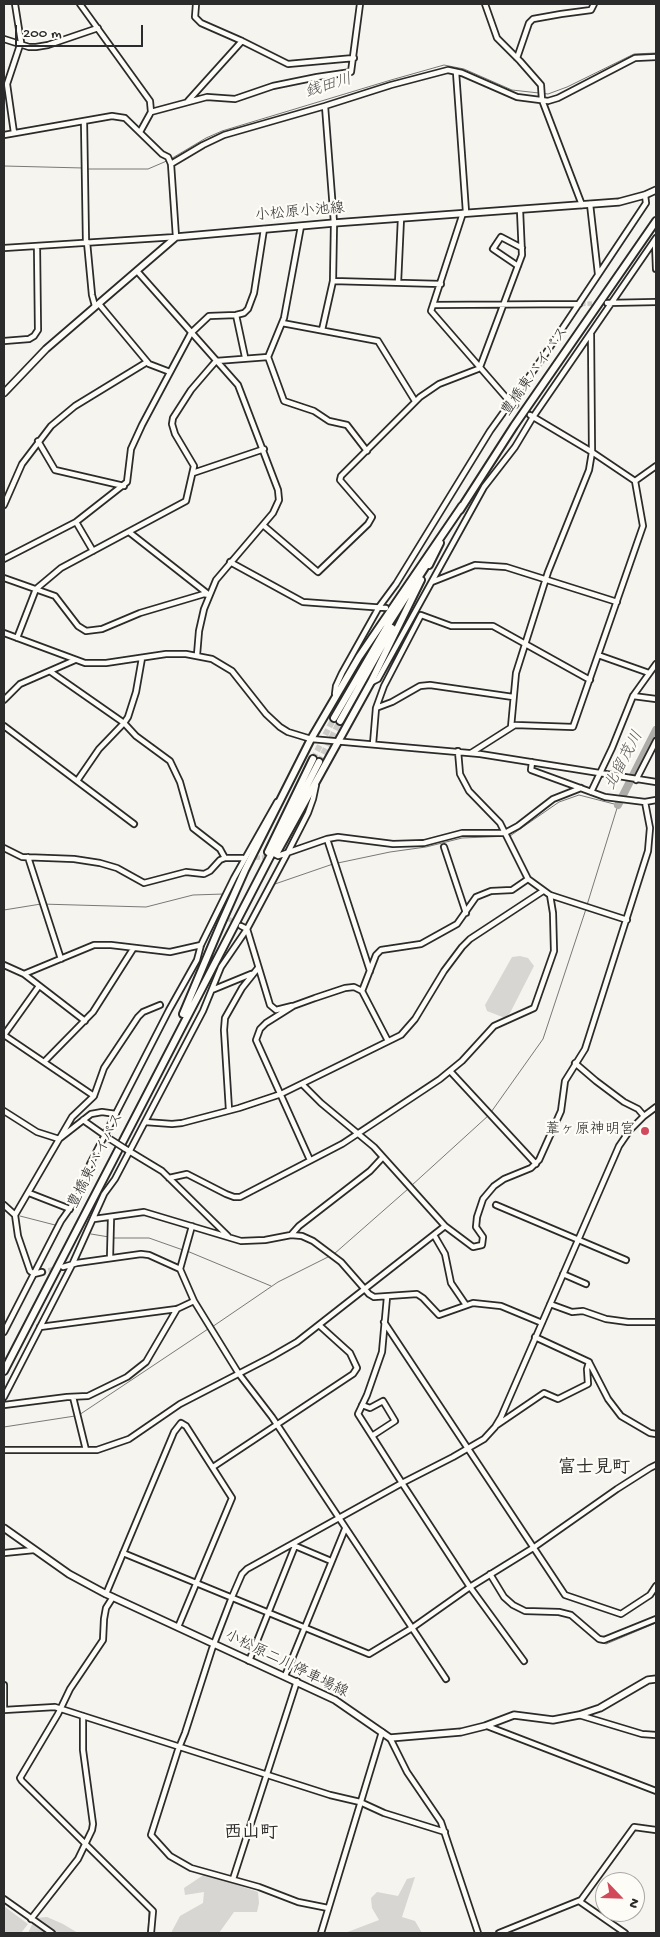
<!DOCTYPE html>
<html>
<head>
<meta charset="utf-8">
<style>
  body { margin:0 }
  #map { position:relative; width:660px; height:1937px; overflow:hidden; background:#f5f4ef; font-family:"Gochi Hand",sans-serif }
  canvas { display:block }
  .frame { position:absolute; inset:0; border:5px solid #2b2b2b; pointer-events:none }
  .north { position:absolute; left:595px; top:1872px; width:50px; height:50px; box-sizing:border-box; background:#fdfcf7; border:1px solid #a9a8a5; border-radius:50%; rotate:114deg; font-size:14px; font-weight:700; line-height:20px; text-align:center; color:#2b2b2b }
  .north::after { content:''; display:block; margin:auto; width:18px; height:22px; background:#d1495b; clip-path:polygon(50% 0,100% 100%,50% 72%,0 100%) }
  .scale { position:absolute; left:15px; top:25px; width:128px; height:22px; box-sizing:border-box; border:2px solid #2b2b2b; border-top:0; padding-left:6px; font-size:15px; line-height:18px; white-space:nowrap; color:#2b2b2b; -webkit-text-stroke:4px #fdfcf7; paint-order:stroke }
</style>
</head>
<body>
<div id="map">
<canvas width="660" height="1937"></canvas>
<div class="frame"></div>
<div class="north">N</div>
<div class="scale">200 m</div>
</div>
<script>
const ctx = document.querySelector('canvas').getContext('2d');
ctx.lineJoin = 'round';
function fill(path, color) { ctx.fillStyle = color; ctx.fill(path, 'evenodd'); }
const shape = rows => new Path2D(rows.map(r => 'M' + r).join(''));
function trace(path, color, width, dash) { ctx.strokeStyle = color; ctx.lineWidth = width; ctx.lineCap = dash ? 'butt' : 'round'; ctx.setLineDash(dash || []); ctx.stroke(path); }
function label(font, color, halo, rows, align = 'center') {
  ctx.font = font + ' "Gochi Hand","Klee One",sans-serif'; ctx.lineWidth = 4.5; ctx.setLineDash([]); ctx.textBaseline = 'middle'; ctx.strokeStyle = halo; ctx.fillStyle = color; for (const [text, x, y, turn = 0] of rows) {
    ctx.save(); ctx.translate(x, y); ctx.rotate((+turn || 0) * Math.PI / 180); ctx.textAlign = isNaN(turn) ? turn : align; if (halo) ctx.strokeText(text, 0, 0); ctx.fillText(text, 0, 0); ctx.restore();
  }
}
fill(shape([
  [520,956,528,958,534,966,510,1013,505,1018,487,1011,485,1005,512,957],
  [205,1874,258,1892,259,1903,257,1912,234,1912,219,1933,171,1933,180,1916,203,1903,204,1892,185,1895,184,1888],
  [415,1877,402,1917,415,1921,422,1933,345,1933,379,1920,372,1908,371,1898,377,1892,398,1896,407,1879],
  [5,1907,28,1924,21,1933,4,1933],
  [47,1917,63,1924,78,1933,28,1933,35,1918]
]), '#d7d6d2');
trace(shape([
  [4,166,83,168],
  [87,169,148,169,169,160,206,138,222,131,391,80,444,65,464,69,512,90,548,94,567,87,634,54,656,53],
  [272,885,333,864,390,852,426,847,462,838,510,836,559,802,579,795,618,805,587,905],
  [4,910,41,904,146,907,193,895,224,894],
  [411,1186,489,1115,543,1039,586,909],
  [20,1216,55,1225],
  [91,1234,109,1237],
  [113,1238,149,1238,183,1250],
  [187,1251,271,1286],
  [334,1254,408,1189],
  [212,1327,278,1282,330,1256],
  [79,1415,208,1329],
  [4,1427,75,1416],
  [606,1644,656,1623],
  [23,1785,83,1845],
  [86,1848,149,1911,148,1933]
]), '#797877', 1);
trace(shape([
  [618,805,656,730]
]), '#adaca9', 8);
trace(shape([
  [581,304,607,303],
  [515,405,530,415],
  [249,858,271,857],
  [223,916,238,924],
  [42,1272,57,1268]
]), '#cdccc8', 4.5, [4.5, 2]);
trace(shape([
  [313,759,334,718],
  [319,762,340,721]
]), '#cdccc8', 6, [6, 3]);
const minor = shape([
  [80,4,150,101,151,112,140,132],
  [196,4,195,17,201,23,242,41,288,64,354,58],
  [485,4,497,38,520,61,541,85,542,100,582,205],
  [4,39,29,47,36,47,48,45,98,28],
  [517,58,529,23,533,19,561,14,591,10,594,4],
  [456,72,466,212],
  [188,101,242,41],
  [325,106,391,85,448,70,462,73,517,97,548,101,558,98,635,58,656,57],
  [151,112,207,97,235,99,273,86,317,77,351,72,360,4],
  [84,121,86,242],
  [14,133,7,84,21,42,15,4],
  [4,135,112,116,125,118,162,154,168,157,171,164,176,237,4,248],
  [171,164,203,145,224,135,325,106,334,223,333,281,322,330],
  [590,204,598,274],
  [463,213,431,311,510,402,515,405],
  [301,226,284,318,268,357,284,401,314,411,329,421,347,425,367,451],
  [87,242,92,295,95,306],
  [655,242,656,269],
  [518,266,493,249,501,237,522,248],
  [137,271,238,385,278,490,279,500,273,513,216,580,204,609,199,631,197,655],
  [333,281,441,284],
  [398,283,401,218],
  [607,303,656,302],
  [99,304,149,364,170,372],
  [433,305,579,304],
  [236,315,245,357],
  [282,323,378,341,415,401],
  [4,341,29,339,34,336,38,330,37,246],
  [38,441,55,470,124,486],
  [193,473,264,449],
  [635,481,656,466],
  [4,505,22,464,51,426,75,406,147,362],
  [76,522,93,551],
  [263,525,318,572,368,524,372,517,340,480,341,476,420,397,439,384,478,369,480,367,522,255,520,210],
  [129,532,208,594],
  [4,559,76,522,127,482,131,449,142,425,191,333,209,316,236,315,244,313,248,309,254,293,264,229],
  [230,562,303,602,386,608],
  [4,578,55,596,78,626,86,631,102,629,140,613,204,594,209,595],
  [432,582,475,565,506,567,617,602],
  [4,633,85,663,106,663,166,654,186,654,212,659,232,671,266,714,280,727,288,732,311,739,480,754,656,782],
  [17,638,36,589,61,568,186,501,194,466,175,434,172,424,173,418,191,390,209,369,216,361,268,357],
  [598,655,649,673],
  [51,672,124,723,136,736,170,761,180,782,193,828,220,849,225,858],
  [372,682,378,679,484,487,515,447,533,417,656,238],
  [335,694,336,686,342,673,379,607,396,584,490,431,546,353,646,203,645,195],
  [633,696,656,699],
  [4,700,20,684,75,660],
  [376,708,384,686,421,615,451,626,493,626,590,680],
  [4,726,134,824],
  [511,727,516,673,548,572,589,470,592,452,591,334],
  [373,744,376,708,392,702,420,686,430,685,513,697],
  [458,751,460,774,469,791,500,823,528,879,550,895,627,920],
  [471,753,515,725,573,727,643,526,635,481,592,452,530,415],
  [532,762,531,770,605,797,645,802,656,800],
  [636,780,656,741],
  [77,781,99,749,124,723,128,717,136,692,142,658],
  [591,792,612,748,633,696,656,664],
  [327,839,370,971],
  [444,847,466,913],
  [4,848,22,857,74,859,100,863,117,868,144,883,186,872,204,874,210,871,220,860,225,858,243,858],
  [278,856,327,839,338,837,393,844,424,843,462,833,505,833,518,826,553,799,581,788],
  [28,857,61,959],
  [241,926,247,929,270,1005,276,1010,292,1006],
  [4,965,24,974,85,1021],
  [24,974,94,945,111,945,170,952,201,945],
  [212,990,251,974],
  [362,991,388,1041],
  [4,1035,94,1096],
  [4,1035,39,986],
  [44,1062,93,1012,133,949],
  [575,1063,596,1081,624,1102,638,1109,644,1116],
  [450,1071,536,1164],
  [302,1084,321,1103,374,1147,445,1226,473,1247,482,1245,483,1237,476,1227,477,1217,483,1199,494,1186,504,1179,531,1168,539,1160,561,1111,565,1081,585,1049,648,851,650,828,645,802],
  [229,1110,224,1030,225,1018,242,988,258,968],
  [4,1111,37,1132,59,1139,91,1114,102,1112,116,1114],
  [83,1120,107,1137],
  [145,1122,172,1124,182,1123,239,1108,281,1094,401,1035,415,1019,444,971,462,947,470,939,543,891],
  [124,1148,162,1171,228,1236],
  [310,1160,256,1040,260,1029,266,1023,293,1006,315,998,345,988,354,987,362,991,376,955,381,950,421,944,457,924,476,897,491,891,512,890,528,879],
  [169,1178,187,1174,226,1194,234,1197,240,1197,342,1144,440,1079,462,1061,494,1026,534,1008,554,951,553,913,550,895],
  [29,1193,70,1209],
  [4,1205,15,1215],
  [496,1205,626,1260],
  [94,1219,144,1212,241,1241,265,1240,291,1235,302,1236,313,1241,341,1262,369,1294,374,1297,417,1294,423,1298,439,1315,473,1303,501,1306,542,1323],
  [291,1235,299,1226,370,1171,383,1157],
  [434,1235,445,1254,451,1283,466,1305],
  [110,1258,111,1218],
  [63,1267,77,1263,141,1254,149,1255,180,1269,194,1301,239,1374,272,1417,446,1679],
  [180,1269,192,1226],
  [42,1272,34,1274,30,1271,18,1236,15,1215,72,1117,94,1096,104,1068,138,1017,143,1012,160,1005],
  [563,1274,586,1284],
  [387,1297,382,1352,367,1395,358,1414,402,1483],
  [550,1304,572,1312,583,1311,606,1319,628,1322,656,1322],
  [384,1322,565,1595,621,1614,650,1595,656,1586],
  [40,1327,177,1309,194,1301],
  [4,1332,61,1221,78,1197,90,1164,169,1010,197,960,201,945,234,878,277,802],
  [535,1337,589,1362,608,1399,621,1416,650,1433,656,1434],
  [4,1397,72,1265,104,1194,115,1179,203,1011,221,967,247,929,287,854,308,813,313,799,316,785],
  [73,1397,86,1450],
  [4,1405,67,1397,88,1396,127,1377,146,1362,177,1309],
  [362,1405,370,1408,383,1401,395,1421,372,1436],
  [497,1425,544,1393,558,1399,588,1384,587,1369,589,1362],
  [4,1450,97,1450,129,1439,180,1404,271,1357,297,1342,445,1226],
  [213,1467,353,1374,357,1368,350,1353,319,1325],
  [402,1483,470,1587,524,1661],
  [293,1545,331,1561],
  [4,1553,34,1550],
  [123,1553,369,1654,412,1628,470,1587,533,1548,617,1489,650,1468,656,1465],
  [490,1574,504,1597,513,1605,525,1611,559,1612,571,1615,599,1639,604,1640,656,1619],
  [106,1594,174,1432,181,1423,186,1426,232,1498,178,1627],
  [113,1597,106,1608,104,1619,103,1640,70,1689,58,1714,20,1778,22,1781,153,1911,151,1933],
  [249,1661,295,1546],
  [285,1676,345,1529],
  [4,1685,4,1710],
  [4,1710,55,1707,330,1795,360,1802,384,1813,445,1832],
  [579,1715,642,1734,656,1735],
  [487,1726,656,1791],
  [390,1738,407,1772,441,1822,478,1933],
  [233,1879,297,1681],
  [4,1899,52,1933],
  [579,1901,625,1933],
  [328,1908,298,1902,259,1887,191,1868,170,1856,151,1835,178,1750,185,1733,212,1649,232,1597,242,1574,247,1569,402,1483,453,1457,484,1439,495,1427,501,1417,619,1146,630,1130,644,1116,656,1107],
  [31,1919,78,1859,92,1830,93,1824,83,1750,83,1716],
  [321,1933,382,1732],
  [499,1933,581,1900,634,1827,656,1830]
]);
const major = shape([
  [4,393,46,349,176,237,334,223,619,202,645,195,656,190],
  [4,1528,69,1574,106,1594,335,1700,390,1738,461,1732,485,1726,514,1715,553,1720,579,1715,600,1708,648,1680,656,1679]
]);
const highway = shape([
  [460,510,514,426,656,221],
  [429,565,440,543],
  [334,718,388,625,429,561],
  [340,721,392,628],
  [268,852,313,759],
  [276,854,371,682,421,580],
  [183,1014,221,924,245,870,311,739,359,657,462,506],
  [4,1371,319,762]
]);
trace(minor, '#2b2b2b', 8);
trace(major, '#2b2b2b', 9);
trace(highway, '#2b2b2b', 10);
trace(minor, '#fdfcf7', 4.5);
trace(major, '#fdfcf7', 5.5);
trace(highway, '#fdfcf7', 6);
const minorBridge = shape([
  [110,1139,124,1148]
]);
trace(minorBridge, '#2b2b2b', 8, []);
trace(minorBridge, '#fdfcf7', 4.5);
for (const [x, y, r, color] of [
  [645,1131,5,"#d1495b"]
]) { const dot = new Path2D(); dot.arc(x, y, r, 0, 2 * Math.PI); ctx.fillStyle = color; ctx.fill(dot); trace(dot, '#fdfcf7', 2); }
label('15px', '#2b2b2b', '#fdfcf7', [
  ["小松原小池線",300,213,-5],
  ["豊橋東バイパス",536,372,-55],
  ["豊橋東バイパス",97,1161,-63],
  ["小松原二川停車場線",286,1665,26]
]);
label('15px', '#2b2b2b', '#fdfcf7', [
  ["葦ヶ原神明宮",635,1131]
], 'right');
label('italic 16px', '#585857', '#fdfcf7', [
  ["銭田川",329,87,-17],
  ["北留茂川",625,761,-62]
]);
label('bold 18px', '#2b2b2b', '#fdfcf7', [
  ["富士見町",594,1469],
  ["西山町",251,1834]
]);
</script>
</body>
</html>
